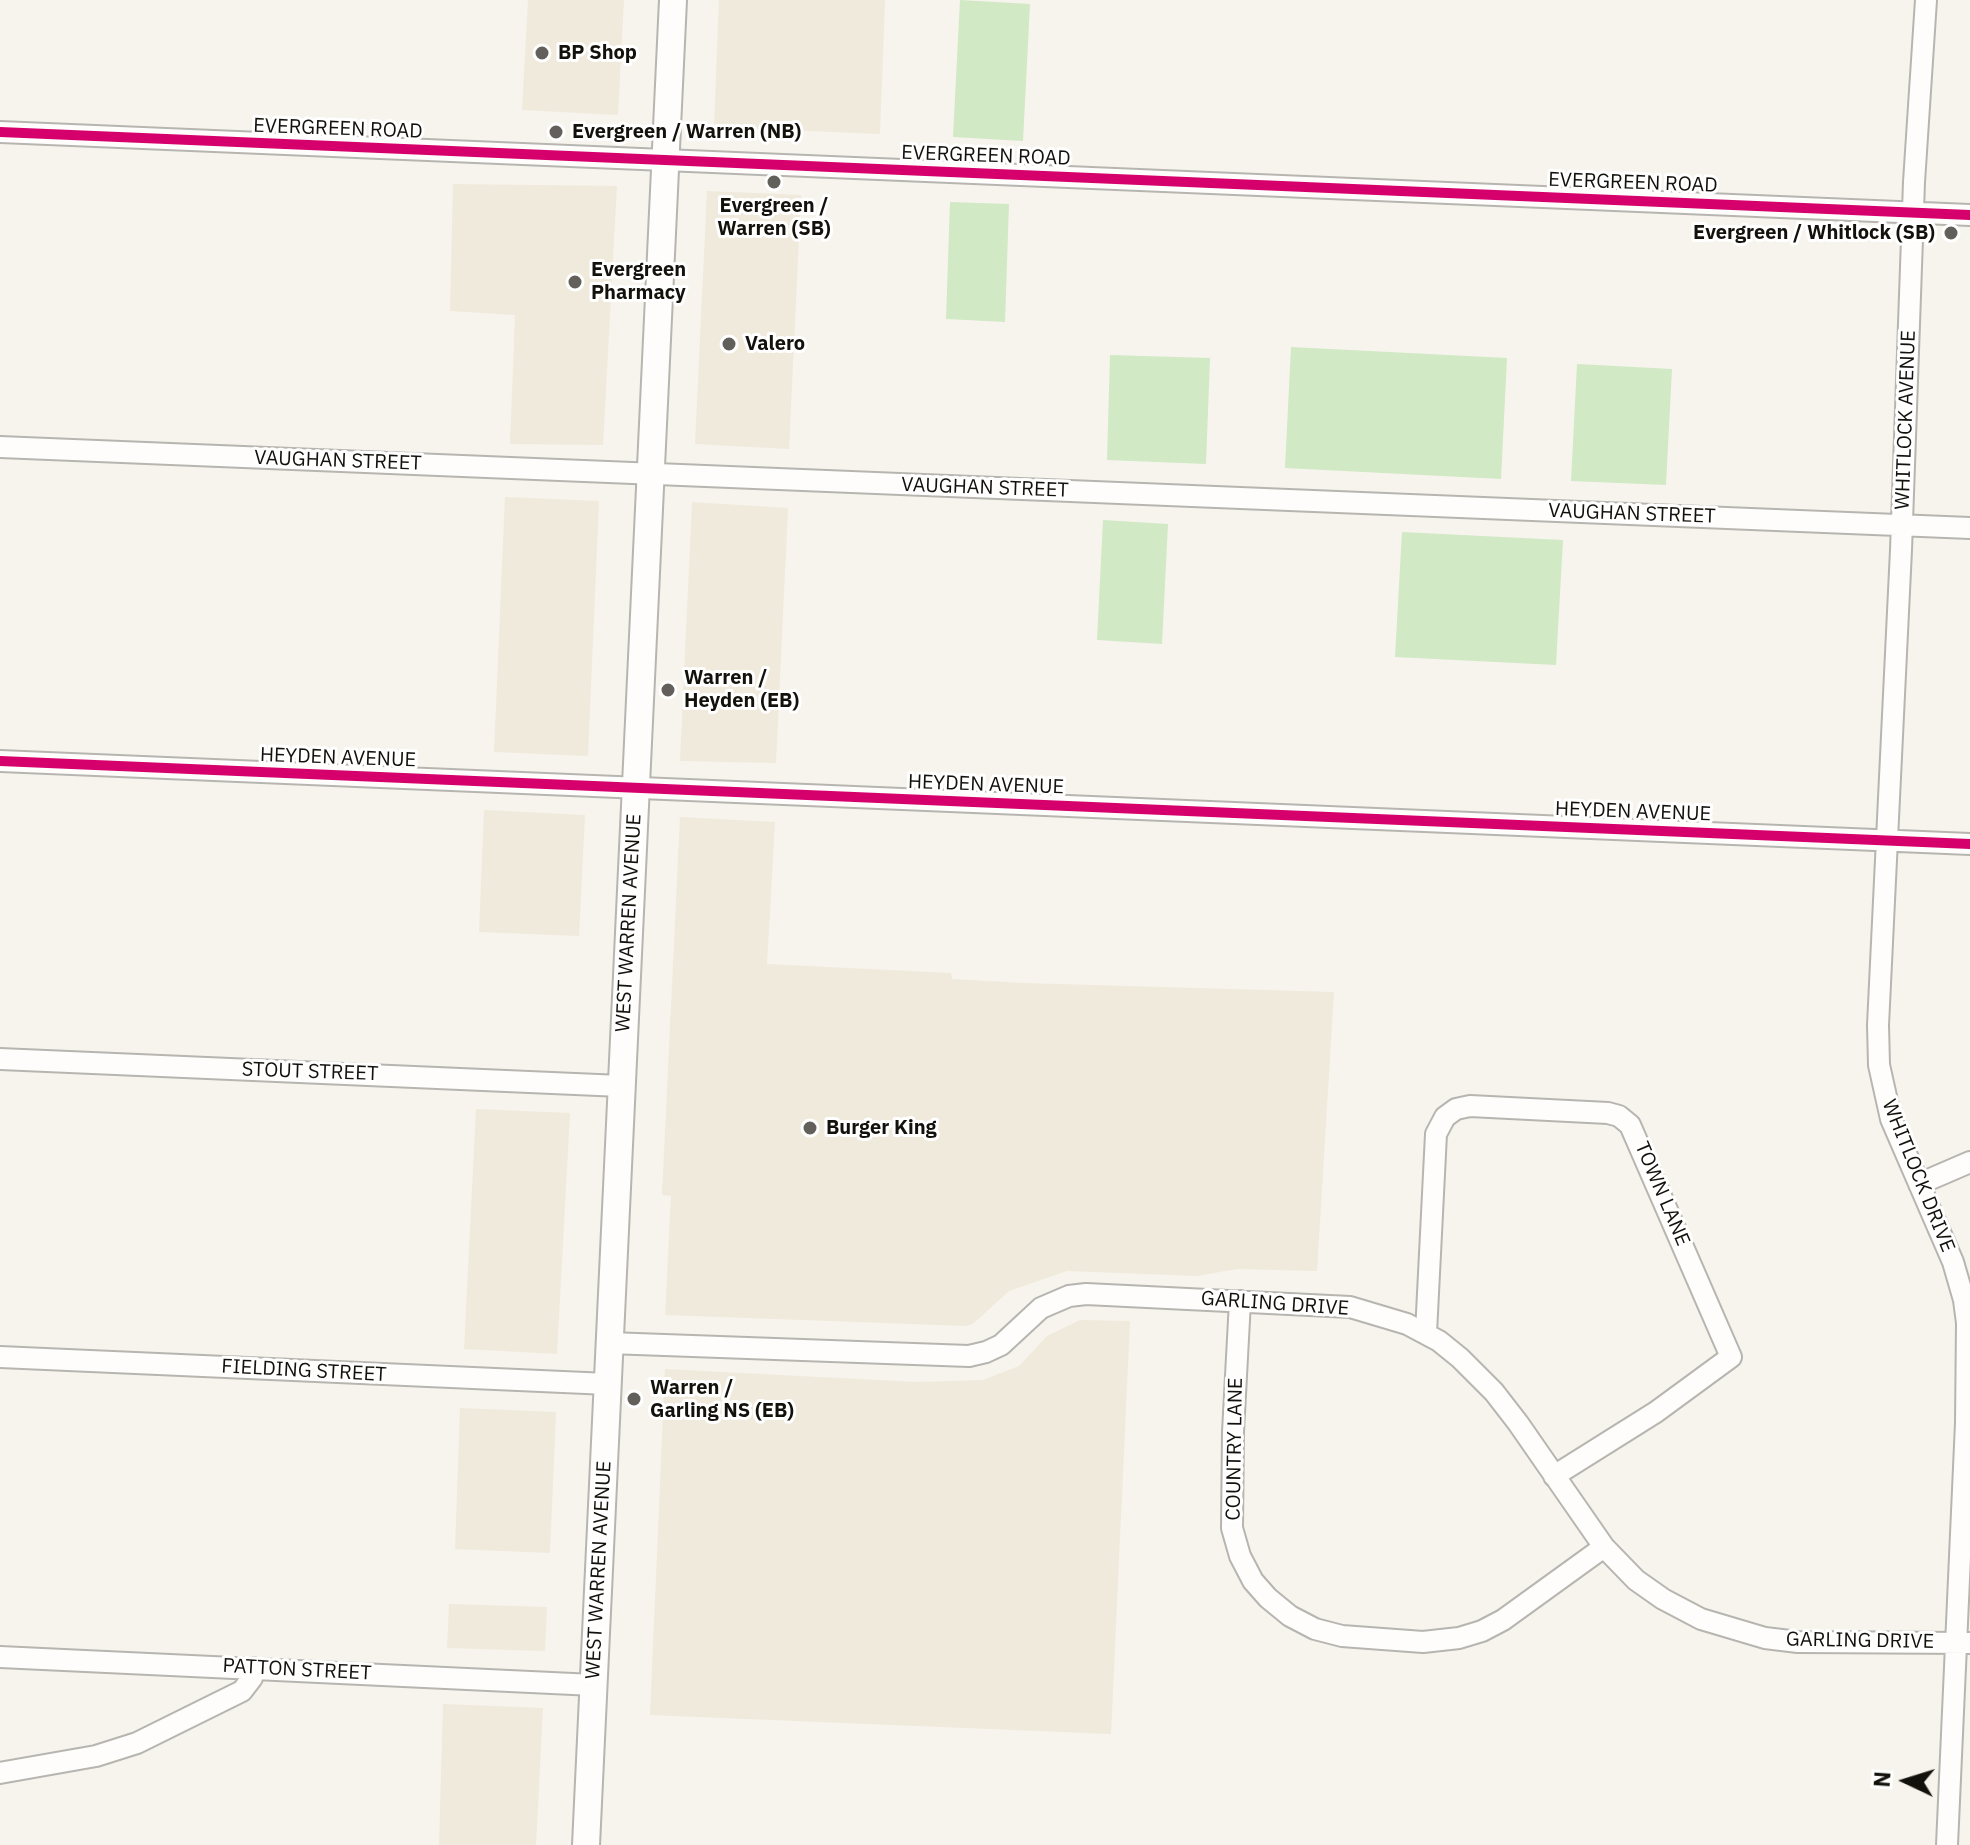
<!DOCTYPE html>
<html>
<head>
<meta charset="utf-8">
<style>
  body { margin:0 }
  #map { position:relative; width:1970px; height:1845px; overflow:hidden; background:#f7f4ed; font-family:"IBM Plex Sans",sans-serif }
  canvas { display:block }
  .north { position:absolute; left:1866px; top:1741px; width:80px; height:80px; -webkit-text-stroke:6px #fff; paint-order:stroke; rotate:274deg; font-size:22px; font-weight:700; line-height:32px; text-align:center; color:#13110c }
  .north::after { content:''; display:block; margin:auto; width:28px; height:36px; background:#13110c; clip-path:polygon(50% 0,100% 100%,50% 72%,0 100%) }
</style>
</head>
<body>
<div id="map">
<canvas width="1970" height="1845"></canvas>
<div class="north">N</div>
</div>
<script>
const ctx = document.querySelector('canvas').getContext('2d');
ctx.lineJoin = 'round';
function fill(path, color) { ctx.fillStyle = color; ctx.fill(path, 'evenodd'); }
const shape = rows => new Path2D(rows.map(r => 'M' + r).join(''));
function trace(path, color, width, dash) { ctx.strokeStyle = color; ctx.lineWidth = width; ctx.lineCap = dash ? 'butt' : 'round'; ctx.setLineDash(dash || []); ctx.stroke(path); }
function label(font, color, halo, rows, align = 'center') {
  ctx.font = font + ' "IBM Plex Sans",sans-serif'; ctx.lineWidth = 6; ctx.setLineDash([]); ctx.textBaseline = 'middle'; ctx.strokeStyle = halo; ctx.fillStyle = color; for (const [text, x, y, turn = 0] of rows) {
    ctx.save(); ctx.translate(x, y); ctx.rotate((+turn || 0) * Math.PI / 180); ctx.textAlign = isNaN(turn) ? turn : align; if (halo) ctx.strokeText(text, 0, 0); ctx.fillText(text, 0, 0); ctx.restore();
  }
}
fill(shape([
  [528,0,624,0,618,115,522,110],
  [719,0,885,0,880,134,714,127],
  [453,184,617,186,603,445,510,444,515,315,450,311],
  [707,191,801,195,789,449,695,444],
  [505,497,599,501,588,756,494,752],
  [692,502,788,508,776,763,680,761],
  [484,810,585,815,579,936,479,932],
  [680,817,775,822,767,964,951,973,952,979,1024,983,1334,992,1317,1271,1237,1269,1197,1276,1067,1271,1009,1291,973,1324,965,1326,665,1315,671,1196,662,1195],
  [476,1109,570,1113,557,1354,464,1349],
  [1080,1320,1130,1321,1111,1734,650,1715,665,1369,916,1382,983,1380,1019,1366,1047,1336],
  [460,1408,556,1412,550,1553,455,1549],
  [449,1604,547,1607,545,1651,447,1648],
  [443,1704,543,1708,536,1845,439,1845]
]), '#f0eadc');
fill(shape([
  [960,0,1030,4,1023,141,953,137],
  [950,202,1009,204,1005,322,946,319],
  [1291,347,1507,358,1501,479,1285,468],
  [1110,355,1210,358,1206,464,1107,460],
  [1577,364,1672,369,1666,485,1571,481],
  [1103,520,1168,524,1162,644,1097,640],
  [1402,532,1563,540,1556,665,1395,657]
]), '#d1e9c5');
const minor = shape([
  [1926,0,1914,182,1901,550,1878,1025,1879,1065,1891,1119,1953,1262,1964,1300,1967,1323,1966,1423,1947,1845],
  [0,132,1970,215],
  [0,447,1970,528],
  [0,761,1970,844],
  [0,1059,621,1086],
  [1919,1184,1970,1162],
  [1240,1301,1233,1432,1232,1528,1240,1556,1253,1581,1268,1598,1290,1616,1315,1629,1342,1636,1423,1642,1459,1638,1482,1631,1503,1620,1604,1547],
  [1426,1333,1436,1134,1445,1117,1456,1109,1470,1106,1608,1113,1619,1116,1630,1125,1731,1357,1656,1412,1554,1476],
  [609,1343,969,1356,986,1352,1001,1345,1041,1308,1069,1296,1086,1294,1350,1307,1407,1324,1439,1341,1460,1358,1494,1392,1518,1423,1604,1547,1636,1580,1663,1599,1701,1619,1765,1638,1798,1642,1970,1643],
  [0,1357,608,1384],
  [0,1657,594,1685],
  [0,1773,96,1756,137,1743,242,1691,252,1678,253,1668]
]);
const major = shape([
  [586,1845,673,0]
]);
trace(minor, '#b7b5b0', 24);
trace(major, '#b7b5b0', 30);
trace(minor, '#fefdfc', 20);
trace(major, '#fefdfc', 26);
trace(shape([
  [0,132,1970,215],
  [0,761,1970,844]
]), '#d6006c', 10);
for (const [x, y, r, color] of [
  [542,53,8,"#63605b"],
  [556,132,8,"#63605b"],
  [774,182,8,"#63605b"],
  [1951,233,8,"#63605b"],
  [575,282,8,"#63605b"],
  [729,344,8,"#63605b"],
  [668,690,8,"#63605b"],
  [810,1128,8,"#63605b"],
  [634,1399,8,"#63605b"]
]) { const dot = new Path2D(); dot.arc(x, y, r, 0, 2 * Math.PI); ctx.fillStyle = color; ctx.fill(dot); trace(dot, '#fff', 3); }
label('bold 20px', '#13110c', '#fff', [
  ["BP Shop",558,53],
  ["Evergreen / Warren (NB)",572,132],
  ["Evergreen /",774,206,"center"],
  ["Warren (SB)",774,229,"center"],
  ["Evergreen / Whitlock (SB)",1935,233,"right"],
  ["Evergreen",591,270],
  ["Pharmacy",591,293],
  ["Valero",745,344],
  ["Warren /",684,678],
  ["Heyden (EB)",684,701],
  ["Burger King",826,1128],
  ["Warren /",650,1388],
  ["Garling NS (EB)",650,1411]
], 'left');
label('20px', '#13110c', '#fff', [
  ["EVERGREEN ROAD",338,129,2],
  ["EVERGREEN ROAD",986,156,2],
  ["EVERGREEN ROAD",1633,183,2],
  ["WHITLOCK AVENUE",1906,420,-88],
  ["VAUGHAN STREET",338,461,2],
  ["VAUGHAN STREET",985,488,2],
  ["VAUGHAN STREET",1632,514,2],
  ["HEYDEN AVENUE",338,758,2],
  ["HEYDEN AVENUE",986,785,2],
  ["HEYDEN AVENUE",1633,812,2],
  ["WEST WARREN AVENUE",629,923,-87],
  ["STOUT STREET",310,1072,2],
  ["WHITLOCK DRIVE",1918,1176,68],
  ["TOWN LANE",1662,1194,67],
  ["GARLING DRIVE",1275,1304,4],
  ["FIELDING STREET",304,1371,3],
  ["COUNTRY LANE",1235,1449,-89],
  ["WEST WARREN AVENUE",599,1570,-87],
  ["GARLING DRIVE",1860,1641,1],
  ["PATTON STREET",297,1670,3]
]);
</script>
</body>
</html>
